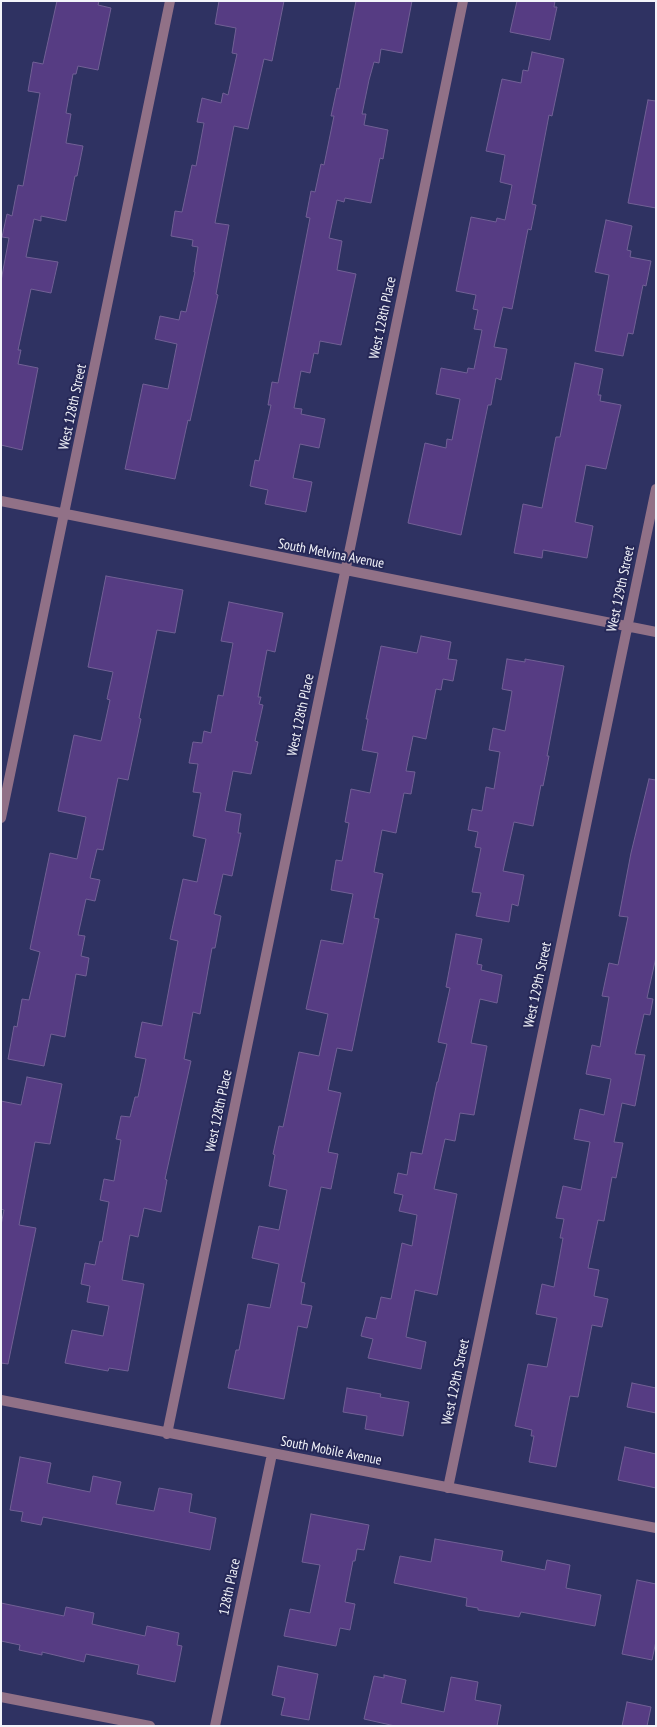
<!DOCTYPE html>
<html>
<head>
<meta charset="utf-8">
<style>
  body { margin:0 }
  #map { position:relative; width:657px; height:1727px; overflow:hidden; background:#2f3262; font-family:"PT Sans Narrow",sans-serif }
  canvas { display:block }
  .frame { position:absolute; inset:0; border:2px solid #f3f4fa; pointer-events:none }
</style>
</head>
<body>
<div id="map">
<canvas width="657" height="1727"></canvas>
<div class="frame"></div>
</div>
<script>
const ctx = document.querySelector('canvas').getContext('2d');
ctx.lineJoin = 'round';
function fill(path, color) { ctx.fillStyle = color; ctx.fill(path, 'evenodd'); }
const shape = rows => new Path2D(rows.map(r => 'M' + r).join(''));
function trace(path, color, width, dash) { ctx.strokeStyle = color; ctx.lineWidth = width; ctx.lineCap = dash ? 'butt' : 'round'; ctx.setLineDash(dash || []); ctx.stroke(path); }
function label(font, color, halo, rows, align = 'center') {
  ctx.font = font + ' "PT Sans Narrow",sans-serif'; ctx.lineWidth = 4; ctx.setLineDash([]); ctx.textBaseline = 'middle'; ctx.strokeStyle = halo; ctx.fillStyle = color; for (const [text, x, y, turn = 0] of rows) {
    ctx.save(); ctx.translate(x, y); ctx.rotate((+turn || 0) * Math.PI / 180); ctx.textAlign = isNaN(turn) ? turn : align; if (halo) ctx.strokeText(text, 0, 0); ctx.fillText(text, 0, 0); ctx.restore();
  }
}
const building = shape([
  [57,1,99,1,98,5,111,8,98,70,78,66,76,74,73,74,66,113,71,114,66,143,83,146,77,176,75,176,66,221,41,216,41,221,34,219,26,257,58,262,51,293,31,289,18,350,21,350,18,364,38,368,22,450,1,445,1,281,9,238,2,237,7,214,12,216,18,185,23,186,40,93,28,91,33,62,43,64,57,1],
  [219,1,284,1,272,61,264,59,248,129,234,126,215,223,229,225,216,294,218,295,190,421,188,420,175,479,125,469,143,384,168,389,177,344,155,339,160,316,179,320,181,311,186,312,195,272,194,272,198,247,192,246,193,240,171,236,175,211,182,212,192,165,196,166,204,123,197,122,202,98,221,103,223,93,228,95,237,54,232,53,236,28,215,24,219,1],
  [356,1,412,1,402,53,381,49,379,63,374,62,369,80,362,114,366,114,364,125,388,130,383,159,380,158,371,203,345,198,344,202,337,200,329,238,342,241,337,270,356,274,341,345,320,341,318,354,314,353,310,373,301,371,294,408,302,409,301,414,325,419,319,448,300,444,293,478,312,482,306,512,265,504,268,490,250,486,255,460,259,461,271,405,268,405,272,382,278,383,310,218,306,217,311,191,315,192,321,164,324,165,334,116,331,116,337,88,339,89,356,1],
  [517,1,555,1,554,7,557,7,550,40,510,32,517,1],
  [532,52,564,59,552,116,549,115,532,204,536,205,531,230,528,229,512,309,503,307,494,347,507,349,501,380,496,378,491,405,488,405,461,535,408,523,425,443,446,448,447,439,452,440,460,399,436,394,441,368,467,373,468,368,474,369,482,330,474,329,478,310,473,309,476,295,456,291,471,217,496,222,497,218,505,220,512,185,500,182,505,155,486,151,502,79,521,83,523,70,528,71,532,52],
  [648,100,656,101,656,208,628,203,648,100],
  [606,220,632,226,627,250,631,251,630,257,651,261,646,286,643,285,633,334,628,333,623,356,595,351,609,275,595,272,606,220],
  [575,363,603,369,598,395,601,395,600,401,621,405,606,469,586,465,575,522,593,526,587,558,543,550,542,558,514,553,523,504,542,508,556,437,560,437,575,363],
  [106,576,183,590,175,633,157,630,139,718,141,719,128,780,118,778,103,850,97,849,90,878,100,880,95,901,86,899,78,935,85,936,81,956,89,958,86,976,76,974,65,1037,51,1034,44,1066,8,1059,14,1026,17,1027,22,999,29,1000,40,952,30,949,50,853,77,859,86,817,58,811,74,735,101,741,110,700,107,699,113,672,88,667,106,576],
  [229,602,283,613,275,652,267,650,258,697,261,697,259,704,263,705,255,741,258,742,251,774,233,771,225,811,241,814,238,833,241,833,232,876,223,874,214,914,221,916,215,948,212,948,200,1014,193,1012,184,1059,191,1061,165,1179,167,1180,161,1212,144,1208,138,1237,130,1235,122,1280,144,1284,128,1371,109,1368,108,1371,65,1363,72,1330,103,1336,109,1306,87,1302,90,1286,81,1284,85,1263,95,1265,100,1241,102,1242,109,1202,100,1200,104,1179,114,1181,121,1140,116,1139,121,1116,130,1117,135,1097,138,1097,146,1059,135,1057,142,1022,162,1026,178,941,170,939,183,879,197,882,206,839,193,836,201,793,193,792,198,764,189,763,193,742,202,743,204,731,211,733,218,695,223,696,233,643,221,641,229,602],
  [421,636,451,642,448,659,457,660,453,681,443,679,441,690,436,689,426,739,413,736,406,771,415,772,411,794,404,793,396,833,382,830,374,872,383,874,374,918,379,919,367,978,352,1051,337,1048,328,1090,341,1093,328,1152,338,1154,331,1189,321,1187,301,1282,305,1283,301,1304,312,1306,307,1328,298,1326,284,1399,228,1388,236,1350,239,1350,248,1304,270,1308,279,1264,252,1258,259,1226,279,1230,287,1190,269,1186,275,1155,273,1154,279,1126,283,1127,299,1052,319,1056,328,1014,306,1009,321,940,343,944,353,894,331,890,336,860,342,861,349,823,345,822,351,789,370,793,378,753,362,750,368,719,366,719,381,646,417,653,421,636],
  [507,659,525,662,525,659,564,666,547,756,549,756,543,786,541,785,533,826,514,822,503,871,524,875,518,906,512,904,509,922,476,916,481,893,472,892,481,848,475,847,478,832,468,830,472,809,482,811,486,787,494,789,500,752,489,750,493,728,505,731,512,691,502,689,507,659],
  [649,779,656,780,656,957,647,998,653,999,650,1015,644,1014,635,1054,645,1055,635,1106,622,1103,614,1142,623,1143,616,1178,612,1177,604,1221,598,1220,588,1268,599,1270,594,1296,608,1299,602,1327,592,1325,578,1397,570,1396,556,1467,529,1462,534,1436,531,1436,532,1430,515,1426,528,1364,547,1367,557,1318,536,1314,542,1284,554,1287,563,1238,560,1238,564,1219,556,1218,563,1186,581,1190,590,1142,574,1139,580,1109,604,1115,611,1079,586,1074,592,1045,600,1047,609,997,602,996,609,963,618,965,628,917,619,916,631,853,649,779],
  [456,934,482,939,477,964,482,965,481,970,502,975,497,1003,480,999,471,1043,487,1046,474,1115,460,1113,455,1141,445,1139,434,1189,457,1194,437,1295,415,1290,406,1337,426,1342,421,1369,368,1358,373,1339,361,1336,366,1317,376,1319,381,1297,391,1299,402,1243,412,1246,417,1215,399,1211,403,1195,394,1193,398,1173,407,1175,411,1152,422,1154,437,1082,438,1082,447,1044,438,1042,450,988,446,987,456,934],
  [27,1077,62,1084,50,1144,35,1142,19,1225,36,1228,8,1364,1,1363,1,1225,4,1210,1,1209,1,1101,21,1105,27,1077],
  [632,1383,656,1388,656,1413,627,1407,632,1383],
  [347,1388,381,1394,380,1397,409,1402,403,1436,365,1429,367,1416,343,1412,347,1388],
  [625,1447,656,1454,656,1488,618,1480,625,1447],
  [20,1457,51,1463,47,1483,90,1492,93,1476,121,1482,116,1504,154,1511,159,1488,192,1494,189,1512,216,1518,210,1550,43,1517,41,1525,21,1521,23,1512,10,1510,20,1457],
  [311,1514,369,1525,364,1550,357,1549,355,1561,353,1561,345,1602,355,1604,350,1630,340,1628,336,1646,284,1636,290,1609,310,1613,320,1565,302,1562,311,1514],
  [435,1539,503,1551,501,1561,545,1570,547,1560,570,1565,566,1588,601,1595,595,1626,521,1612,519,1617,478,1610,478,1608,466,1606,467,1598,394,1583,400,1556,431,1562,435,1539],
  [637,1580,656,1584,656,1641,652,1660,622,1654,637,1580],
  [1,1603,64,1616,66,1607,94,1613,92,1624,145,1636,147,1626,179,1633,177,1645,182,1646,175,1682,137,1674,139,1665,86,1654,84,1662,42,1652,42,1655,19,1650,20,1645,1,1641,1,1603],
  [278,1666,318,1674,309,1720,281,1715,285,1698,272,1695,278,1666],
  [384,1675,406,1680,401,1703,444,1712,451,1677,478,1682,475,1700,501,1705,497,1726,395,1726,364,1719,374,1676,384,1678,384,1675],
  [627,1702,651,1707,647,1726,622,1726,627,1702]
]);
fill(building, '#563c83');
trace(building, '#716095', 1);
trace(shape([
  [1,501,656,632],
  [1,818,170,1],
  [1,1400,656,1528],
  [167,1434,463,1],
  [448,1488,656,489],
  [1,1697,150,1726],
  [215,1726,272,1454]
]), '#917187', 10);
label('14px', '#f3f4fa', '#262857', [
  ["West 128th Place",383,318,-78],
  ["West 128th Street",73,407,-78],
  ["South Melvina Avenue",331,554,11],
  ["West 129th Street",621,589,-78],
  ["West 128th Place",301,715,-78],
  ["West 129th Street",538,985,-78],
  ["West 128th Place",219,1111,-78],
  ["West 129th Street",456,1382,-78],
  ["South Mobile Avenue",331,1451,11],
  ["128th Place",230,1587,-78]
]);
</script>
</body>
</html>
